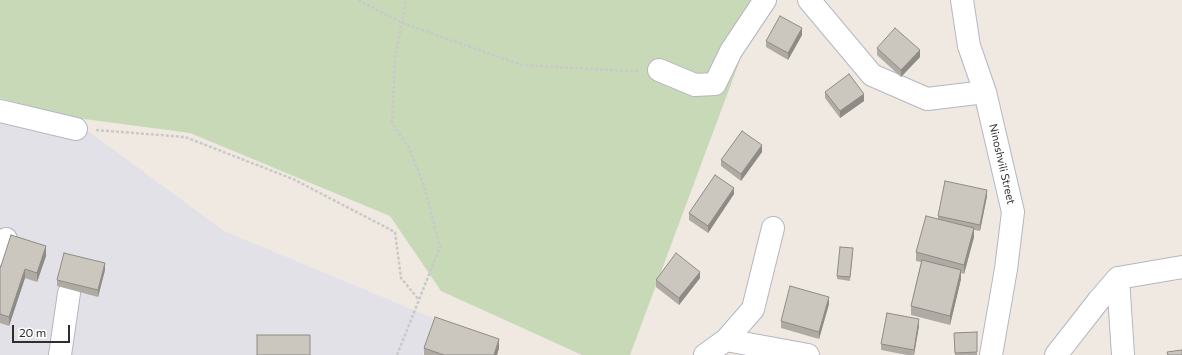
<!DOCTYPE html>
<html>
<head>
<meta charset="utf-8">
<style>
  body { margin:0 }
  #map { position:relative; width:1182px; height:355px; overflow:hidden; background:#efe9e1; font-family:Commissioner,sans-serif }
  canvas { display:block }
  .scale { position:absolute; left:12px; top:325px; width:58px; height:18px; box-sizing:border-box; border:2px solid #2e2e2e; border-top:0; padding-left:5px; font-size:12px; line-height:14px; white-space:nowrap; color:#2e2e2e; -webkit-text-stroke:3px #fff; paint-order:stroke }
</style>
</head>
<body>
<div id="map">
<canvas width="1182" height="355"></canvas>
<div class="scale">20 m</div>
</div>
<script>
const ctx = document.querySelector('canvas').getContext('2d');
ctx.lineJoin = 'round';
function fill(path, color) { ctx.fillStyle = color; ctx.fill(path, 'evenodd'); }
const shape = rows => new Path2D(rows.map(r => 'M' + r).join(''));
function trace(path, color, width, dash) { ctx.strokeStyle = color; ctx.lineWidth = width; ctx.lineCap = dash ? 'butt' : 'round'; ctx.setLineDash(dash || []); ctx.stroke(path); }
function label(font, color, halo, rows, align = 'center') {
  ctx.font = font + ' Commissioner,sans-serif'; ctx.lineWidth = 3; ctx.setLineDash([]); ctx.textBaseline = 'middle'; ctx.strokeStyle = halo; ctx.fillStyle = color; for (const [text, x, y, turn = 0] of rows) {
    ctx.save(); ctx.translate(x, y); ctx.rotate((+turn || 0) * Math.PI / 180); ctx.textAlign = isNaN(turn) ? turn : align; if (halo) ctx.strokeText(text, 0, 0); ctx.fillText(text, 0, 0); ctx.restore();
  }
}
fill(shape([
  [0,98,69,117,224,231,433,318,423,355,0,355]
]), '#e3e1e8');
fill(shape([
  [0,0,774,0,743,52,630,355,582,355,441,291,390,216,190,133,69,117,0,98]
]), '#c8d9b8');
const minor = shape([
  [809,0,872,75,927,99,985,92],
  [962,0,969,46,985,92,1013,212,1006,269,991,355],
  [659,70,695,85,715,84,731,51,765,0],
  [0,111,76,129],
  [0,254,6,239],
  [1118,278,1123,355],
  [726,340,808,355],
  [60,355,69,293],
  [705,355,726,340,753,309,773,228],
  [1056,355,1099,300,1118,278,1182,267]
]);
trace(minor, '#b4b7c1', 24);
trace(shape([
  [358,0,402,23,522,65,626,71,638,71],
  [96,130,185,137,293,179,395,232,401,278,419,300],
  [397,355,440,247,423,183,409,148,392,123,395,59,406,0]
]), '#c9c9c9', 2.5, [3, 2]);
trace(minor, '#fff', 22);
fill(shape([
  [802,35,788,60,766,47,766,41],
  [877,48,920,57,901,77,877,55],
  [825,92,864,101,840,118,825,98],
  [762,152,741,181,721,166,721,160],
  [734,194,708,233,689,220,689,213],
  [987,196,980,231,974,230,974,237,964,274,961,273,961,279,950,325,911,315,911,306,921,262,916,261,916,252,938,218,938,216],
  [853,252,850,281,837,279,837,276],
  [46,256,37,282,25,278,9,326,0,323,0,269],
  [105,270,98,297,57,286,57,280],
  [700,278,679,305,656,287,656,280],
  [829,304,819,339,781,328,781,321],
  [919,326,914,355,907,355,881,350,881,344],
  [977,332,977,355,955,355,954,333],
  [424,348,499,348,497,355,424,355]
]), '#afaba4');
fill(shape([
  [802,28,802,35,788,60,788,53],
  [920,50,920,57,901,77,901,70],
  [864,94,864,101,840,118,840,111],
  [762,145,762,152,741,181,741,174],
  [734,188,734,194,708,233,708,226],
  [987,190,987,196,980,231,980,225],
  [974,228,974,237,964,274,964,265],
  [46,246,46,256,37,282,37,273],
  [105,263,105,270,98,297,98,290],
  [25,269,25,278,9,326,9,317],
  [961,270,961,279,950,325,950,316],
  [700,272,700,278,679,305,679,298],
  [829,297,829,304,819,339,819,332],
  [919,319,919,326,914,355,914,350],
  [499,339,499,348,497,355,494,355]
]), '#8e8b86');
const building = shape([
  [780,16,802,28,788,53,766,41,780,16],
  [895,28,920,50,901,70,877,48,895,28],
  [849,74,864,94,840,111,825,92,849,74],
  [742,131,762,145,741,174,721,160,742,131],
  [715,175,734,188,708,226,689,213,715,175],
  [945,181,987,190,980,225,938,216,945,181],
  [926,216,974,228,964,265,916,252,926,216],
  [11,235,46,246,37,273,25,269,9,317,0,314,0,269,11,235],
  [840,247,853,248,850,277,837,276,840,247],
  [64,253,105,263,98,290,57,280,64,253],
  [676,253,700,272,679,298,656,280,676,253],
  [922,260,961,270,950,316,911,306,922,260],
  [790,286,829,297,819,332,781,321,790,286],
  [887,313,919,319,914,350,881,344,887,313],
  [435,317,499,339,494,355,444,355,424,348,435,317],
  [977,332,977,352,955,353,954,333,977,332],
  [257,335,310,335,310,355,257,355,257,335],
  [1182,350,1182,355,1168,355,1167,352,1182,350]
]);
fill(building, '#cbc7bf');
trace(building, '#8e8b86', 1);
label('11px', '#2e2e2e', '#fff', [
  ["Ninoshvili Street",1002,164,77]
]);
</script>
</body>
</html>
